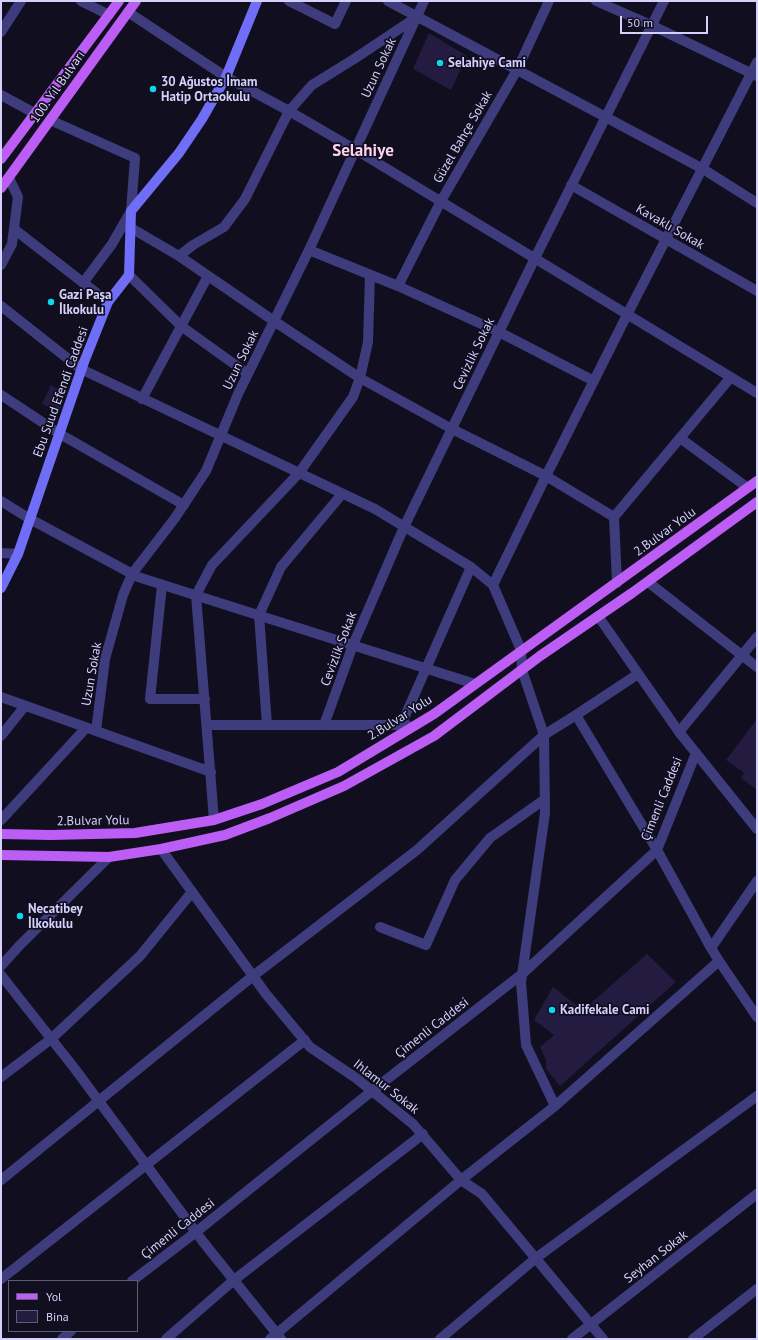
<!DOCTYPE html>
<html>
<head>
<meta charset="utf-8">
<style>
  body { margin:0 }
  #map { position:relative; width:758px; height:1340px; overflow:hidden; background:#110e20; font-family:"PT Sans",sans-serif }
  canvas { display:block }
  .frame { position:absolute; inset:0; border:2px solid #d5d1fc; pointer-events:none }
  .legend { position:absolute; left:8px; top:1280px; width:130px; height:52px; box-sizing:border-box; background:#110e20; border:1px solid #5f5c78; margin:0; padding:5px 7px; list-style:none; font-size:12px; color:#d5d1fc }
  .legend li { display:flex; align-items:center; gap:8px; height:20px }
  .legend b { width:20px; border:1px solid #5f5c78 }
  .scale { position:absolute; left:620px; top:16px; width:88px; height:18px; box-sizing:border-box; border:2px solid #d5d1fc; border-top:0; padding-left:5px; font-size:12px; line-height:14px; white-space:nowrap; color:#d5d1fc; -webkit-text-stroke:3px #110e20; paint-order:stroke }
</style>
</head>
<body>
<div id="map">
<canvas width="758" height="1340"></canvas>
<div class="frame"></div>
<ul class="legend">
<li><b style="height:5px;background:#bc5ef5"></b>Yol</li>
<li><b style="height:11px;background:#231c40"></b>Bina</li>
</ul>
<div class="scale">50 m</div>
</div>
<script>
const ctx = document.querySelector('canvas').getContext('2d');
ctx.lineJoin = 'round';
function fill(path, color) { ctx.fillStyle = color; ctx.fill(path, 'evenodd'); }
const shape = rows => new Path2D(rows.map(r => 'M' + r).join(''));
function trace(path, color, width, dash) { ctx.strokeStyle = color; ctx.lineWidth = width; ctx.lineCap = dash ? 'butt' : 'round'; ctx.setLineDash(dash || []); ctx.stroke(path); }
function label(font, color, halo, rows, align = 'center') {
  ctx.font = font + ' "PT Sans",sans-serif'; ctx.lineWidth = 3.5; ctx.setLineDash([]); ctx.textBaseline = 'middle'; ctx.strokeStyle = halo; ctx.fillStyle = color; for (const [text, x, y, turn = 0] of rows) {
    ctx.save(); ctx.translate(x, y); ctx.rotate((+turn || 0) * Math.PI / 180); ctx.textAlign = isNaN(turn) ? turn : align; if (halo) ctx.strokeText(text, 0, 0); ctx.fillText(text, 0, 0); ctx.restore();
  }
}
fill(shape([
  [429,33,467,56,451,90,413,69],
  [51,385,66,394,59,412,42,404],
  [757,719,757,790,741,778,744,773,726,760],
  [647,954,676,982,560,1086,546,1069,546,1060,540,1047,554,1035,534,1020,553,987,583,1010]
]), '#231c40');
trace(shape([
  [81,1,109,15],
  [289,1,335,24,346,1],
  [388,1,703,169,757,203],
  [596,1,651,25,757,76],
  [128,12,226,77,289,111,356,150,757,393],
  [1,32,21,1],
  [1,95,36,114],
  [50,120,135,158,131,211,112,244,83,283],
  [571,185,757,291],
  [131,228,179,256,274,321,360,378,452,429,546,476,614,517,731,377],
  [14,229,108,302],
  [309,250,398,286,499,332,594,381],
  [179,256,193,245,224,227,245,199,289,111,312,85,354,59,417,17],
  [1,265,12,244,18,197,9,178],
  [129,275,181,326,248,374],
  [398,286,441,201,517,70,549,1],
  [1,306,81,369,375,509,471,567],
  [1,395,60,434,184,505],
  [142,399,208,276],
  [680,438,748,488],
  [614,517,617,583],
  [1,553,18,554],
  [648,582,757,667],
  [162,585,150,699,205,699],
  [493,585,546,476,628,313,757,62],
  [598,616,679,732,757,637],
  [1,697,211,772],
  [576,715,638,674],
  [207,725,407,725],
  [267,725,259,615,281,567,342,494],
  [401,725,471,567,493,585,521,650,522,670,544,735,576,715,657,850,711,948,757,881],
  [96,731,105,659,123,595,132,574,175,518,206,471,238,394,309,250,424,1],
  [679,732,757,829],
  [544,735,545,813,521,982,526,1045,555,1106,719,961,711,948],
  [1,736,25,706],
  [1,820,86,728],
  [214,820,196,595,212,565,299,473,353,397,360,378,368,342,370,275],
  [380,927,426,945,455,880,490,838,545,799],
  [719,961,757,1017],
  [1,975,75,1069,204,1243,281,1339],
  [1,1077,51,1039,140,956,192,892],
  [1,1180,253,976,417,850,544,735],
  [1,1279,305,1040],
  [166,1339,234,1280,423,1134],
  [270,1339,461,1180,555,1106],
  [440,1339,536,1258,757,1096],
  [572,1339,757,1194],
  [693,1339,757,1289]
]), '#3e3c7d', 10);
trace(shape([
  [1,501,30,519,138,577,475,684],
  [324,725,353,645,404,527,535,258,664,1],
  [161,849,266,994,310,1047,356,1078,413,1124,461,1180,482,1194,603,1339],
  [1,966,20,945,109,857],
  [132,1281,196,1232,372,1091,522,974,657,850,696,753],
  [62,1339,71,1331]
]), '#3e3c7d', 10);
trace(shape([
  [1,588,18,554,84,362,108,302,129,275,131,211,179,153,202,119,226,77,257,1]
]), '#706df6', 10);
trace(shape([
  [1,159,119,1],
  [1,188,136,1],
  [1,834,51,835,135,833,214,820,262,804,338,772,434,714,757,481],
  [1,855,109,857,161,849,225,835,270,818,344,786,434,736,540,656,632,593,757,502]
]), '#bc5ef5', 10);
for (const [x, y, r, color] of [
  [440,63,4,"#0ed6eb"],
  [153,89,4,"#0ed6eb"],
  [51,302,4,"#0ed6eb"],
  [20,916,4,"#0ed6eb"],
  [552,1010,4,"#0ed6eb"]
]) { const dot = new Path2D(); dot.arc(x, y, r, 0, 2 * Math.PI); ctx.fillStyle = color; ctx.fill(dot); trace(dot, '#110e20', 1.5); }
label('bold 13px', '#d5d1fc', '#110e20', [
  ["Selahiye Cami",448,63],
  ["30 Ağustos İmam",161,82],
  ["Hatip Ortaokulu",161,97],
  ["Gazi Paşa",59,295],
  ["İlkokulu",59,310],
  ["Necatibey",28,909],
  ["İlkokulu",28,924],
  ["Kadifekale Cami",560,1010]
], 'left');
label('13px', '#d5d1fc', '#110e20', [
  ["Uzun Sokak",379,68,-65],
  ["100. Yıl Bulvarı",58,87,-55],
  ["Güzel Bahçe Sokak",463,137,-60],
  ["Kavaklı Sokak",670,227,30],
  ["Cevizlik Sokak",474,354,-64],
  ["Uzun Sokak",241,360,-64],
  ["Ebu Suud Efendi Caddesi",61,392,-70],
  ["2.Bulvar Yolu",665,532,-36],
  ["Cevizlik Sokak",339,649,-69],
  ["Uzun Sokak",92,674,-80],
  ["2.Bulvar Yolu",400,718,-32],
  ["Çimenli Caddesi",662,799,-68],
  ["2.Bulvar Yolu",93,821,-1],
  ["Çimenli Caddesi",432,1028,-38],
  ["Ihlamur Sokak",386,1087,38],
  ["Çimenli Caddesi",178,1229,-38],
  ["Seyhan Sokak",656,1257,-38]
]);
label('bold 17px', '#fcd2ed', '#110e20', [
  ["Selahiye",363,151]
]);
</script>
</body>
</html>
